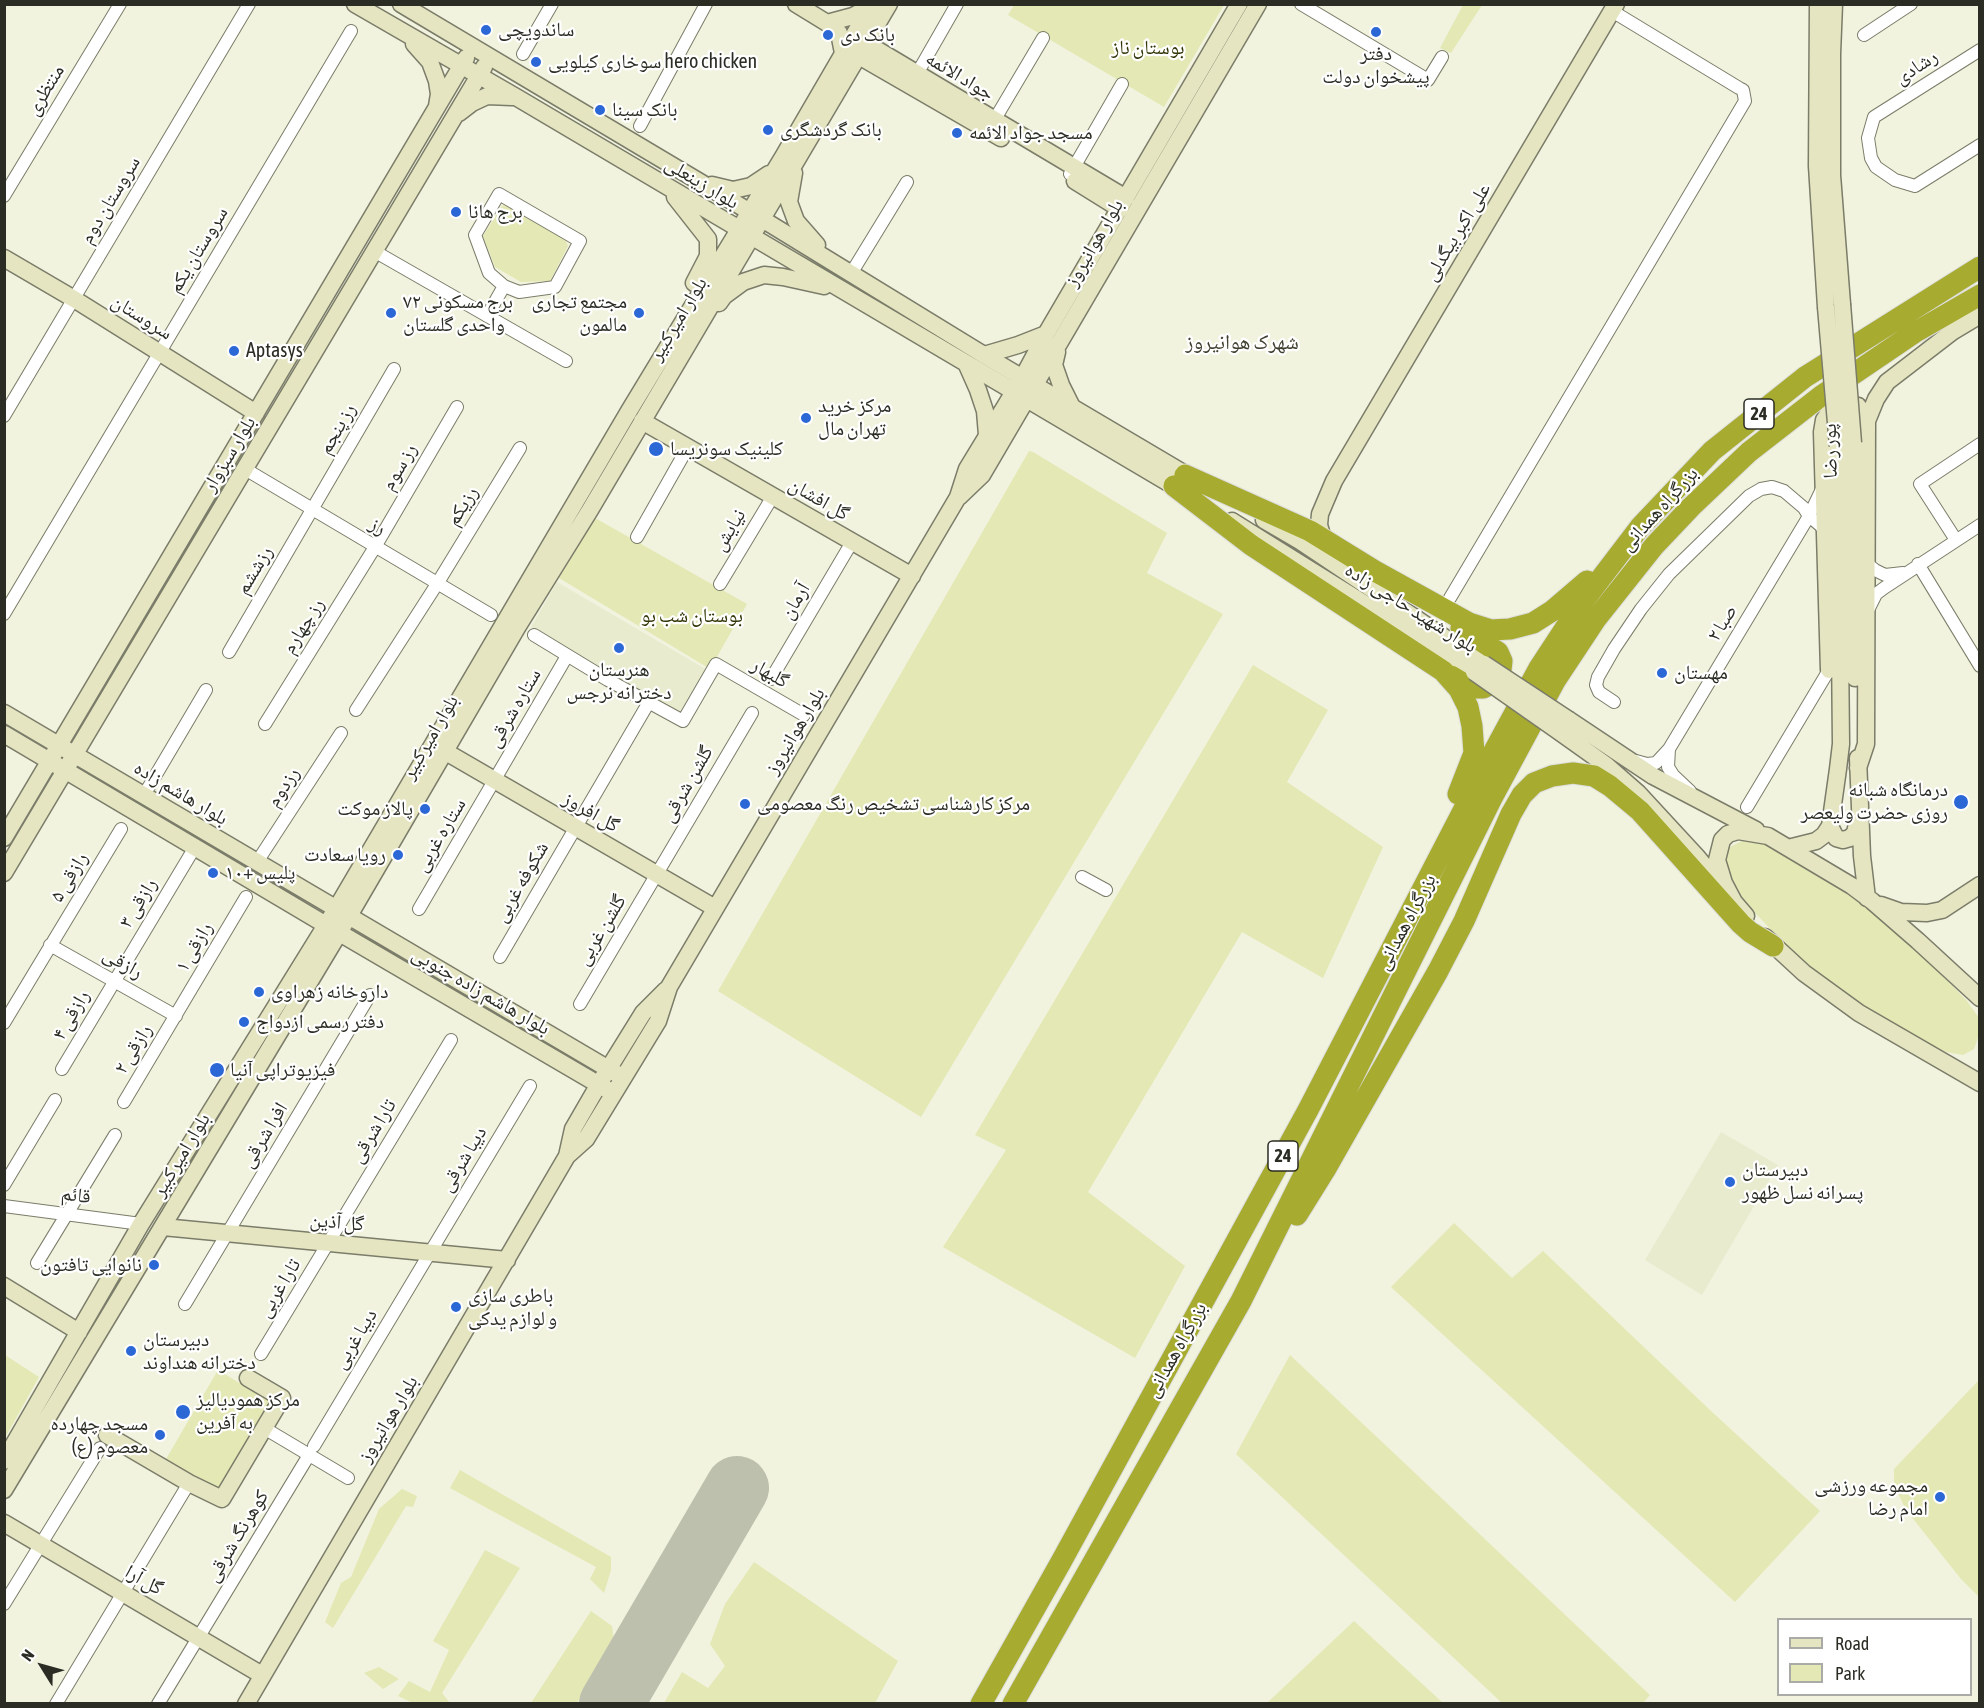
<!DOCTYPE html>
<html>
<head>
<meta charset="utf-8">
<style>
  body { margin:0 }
  #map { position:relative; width:1984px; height:1708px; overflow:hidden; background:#f1f3de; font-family:"Asap Condensed",sans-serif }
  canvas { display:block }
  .frame { position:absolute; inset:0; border:6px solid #2b2c24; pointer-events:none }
  .legend { position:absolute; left:1777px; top:1618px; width:195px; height:78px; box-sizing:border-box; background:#fff; border:2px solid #aaaba7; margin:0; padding:8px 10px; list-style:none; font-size:18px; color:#2b2c24 }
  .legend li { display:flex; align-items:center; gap:12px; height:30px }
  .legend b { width:30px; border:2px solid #aaaba7 }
  .north { position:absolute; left:12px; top:1636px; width:60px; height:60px; -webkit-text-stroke:4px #fff; paint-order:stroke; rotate:307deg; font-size:16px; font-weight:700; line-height:24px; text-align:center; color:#2b2c24 }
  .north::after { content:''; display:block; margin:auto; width:21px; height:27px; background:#2b2c24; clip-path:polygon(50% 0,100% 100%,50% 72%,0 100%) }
</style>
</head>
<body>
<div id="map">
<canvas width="1984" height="1708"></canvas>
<div class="frame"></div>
<ul class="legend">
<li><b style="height:8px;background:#e5e6c1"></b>Road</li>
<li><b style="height:16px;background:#e4e8b4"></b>Park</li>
</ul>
<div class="north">N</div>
</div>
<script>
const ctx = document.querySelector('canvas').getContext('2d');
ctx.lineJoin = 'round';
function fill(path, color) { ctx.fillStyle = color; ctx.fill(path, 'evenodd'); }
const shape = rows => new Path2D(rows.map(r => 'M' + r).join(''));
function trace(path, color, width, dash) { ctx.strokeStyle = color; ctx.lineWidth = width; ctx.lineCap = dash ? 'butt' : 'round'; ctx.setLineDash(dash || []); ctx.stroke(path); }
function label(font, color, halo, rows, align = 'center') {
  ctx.font = font + ' "Asap Condensed","Noto Naskh Arabic",sans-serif'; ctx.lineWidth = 4.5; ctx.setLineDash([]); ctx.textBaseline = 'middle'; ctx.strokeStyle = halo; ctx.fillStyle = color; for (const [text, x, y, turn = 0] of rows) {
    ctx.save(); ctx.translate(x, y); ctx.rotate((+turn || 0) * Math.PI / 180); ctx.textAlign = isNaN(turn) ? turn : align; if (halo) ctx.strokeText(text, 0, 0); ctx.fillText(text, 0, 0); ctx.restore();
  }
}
fill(shape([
  [557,582,707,670,681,715,531,627],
  [1721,1132,1778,1165,1702,1295,1645,1260]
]), '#e8ebce');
fill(shape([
  [1014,5,1224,5,1164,107,1008,15],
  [1463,5,1482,5,1451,53,1440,48],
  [506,204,566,241,568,246,550,281,521,282,495,267,483,236,502,206],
  [1029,451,1033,452,1167,533,1147,573,1223,614,921,1117,718,991],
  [595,518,747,604,710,669,559,578],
  [1253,665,1328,710,1287,782,1383,847,1323,978,1242,932,1088,1192,1185,1266,1135,1358,943,1247,1006,1150,975,1135],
  [1744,840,1763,841,1845,891,1917,949,1967,1001,1979,1018,1979,1035,1974,1049,1963,1055,1946,1052,1905,1032,1850,998,1798,959,1747,904,1733,885,1725,865,1724,854,1728,848],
  [1454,1223,1512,1278,1543,1251,1711,1411,1820,1511,1735,1602,1391,1287],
  [5,1355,39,1377,5,1438],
  [1290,1355,1650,1695,1643,1703,1502,1703,1236,1454],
  [218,1370,271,1402,219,1490,166,1459],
  [1979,1380,1979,1597,1961,1579,1906,1510,1894,1485,1894,1469],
  [460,1470,611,1557,611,1570,604,1593,590,1579,596,1567,450,1488],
  [402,1489,417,1496,413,1507,406,1506,333,1628,325,1622,341,1583,351,1577,379,1509],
  [485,1550,520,1568,442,1693,450,1703,413,1703,398,1696,409,1681,430,1692,449,1650,433,1641],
  [754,1562,898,1661,875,1703,664,1703,682,1672,708,1688,725,1666,710,1644,725,1604],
  [591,1611,612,1626,614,1640,577,1703,531,1703],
  [1354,1621,1443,1703,1267,1703],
  [379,1667,399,1679,383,1689,364,1673]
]), '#e4e8b4');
trace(shape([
  [611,1704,737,1488]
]), '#bec0ae', 64);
const street = shape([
  [1301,4,1428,80,1442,57],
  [1864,35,1911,4],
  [1980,50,1874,117,1868,138,1871,158,1876,167,1895,180,1915,186,1980,145],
  [523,54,552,4],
  [914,79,957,4],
  [992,124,1043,38],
  [640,126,706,4],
  [1070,174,1122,84],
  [4,196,120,4],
  [374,251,566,361],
  [852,272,907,182],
  [487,316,504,286,489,273,475,235,499,194,580,241,555,287,519,292,504,286],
  [4,416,249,4],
  [245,469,491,615],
  [637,537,688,447],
  [1956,540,1920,484,1980,444],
  [1866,563,1875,570,1885,575,1903,573],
  [1918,564,1980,666],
  [720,584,773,496],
  [1450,598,1745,101,1743,90,1739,88,1612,11],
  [1868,610,1876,594,1884,588,1980,525],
  [4,614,351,31],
  [534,635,608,680,683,721,716,664,804,715],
  [229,652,394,369],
  [771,679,852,542],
  [1614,702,1599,692,1596,685,1598,677,1614,649,1641,609,1669,574,1749,496,1761,489,1772,487,1784,491,1804,508,1809,516,1821,526,1825,533],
  [356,710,437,584,520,448],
  [265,724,375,547,457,407],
  [1669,749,1668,767,1673,775,1690,791],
  [1636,761,1647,764,1656,763,1669,749,1809,516,1822,489],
  [144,795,206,690],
  [1747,807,1829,670],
  [257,862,341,733],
  [1082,877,1106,890],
  [419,909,567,656],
  [50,945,176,1016],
  [500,957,649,702],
  [580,1004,752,713],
  [4,1023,121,829],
  [62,1069,195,847],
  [124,1102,246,897],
  [4,1185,55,1100],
  [4,1206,141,1224],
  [37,1263,115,1135],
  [185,1304,370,995],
  [261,1354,451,1040],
  [264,1428,348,1478],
  [314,1446,530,1086],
  [4,1604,100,1448],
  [56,1704,189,1483],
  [158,1704,309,1455]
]);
const secondary = shape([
  [355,4,516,97,1184,492],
  [401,4,762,219,984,355,1195,480],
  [796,4,827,23,839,33,843,53],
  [1818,4,1817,166,1826,307],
  [1834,4,1832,54,1832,175,1842,304],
  [827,23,853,16,870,7],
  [866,43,1126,198],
  [414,44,430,62,437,81,439,94,437,106],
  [859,56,1001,138],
  [459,113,472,103,487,96,512,97],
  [794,173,789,202,796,221,817,245],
  [1075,181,1120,209],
  [712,185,733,190,751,186,769,174],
  [675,197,708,239,708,256,694,283],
  [4,258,74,299,256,413],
  [719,303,724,296,743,282,764,275,783,277,824,286],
  [1057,352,1054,365,1061,385,1073,409],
  [984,355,1018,345,1046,334],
  [966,363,978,390,985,411,987,435],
  [642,421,912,576],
  [1853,443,1851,540,1855,678],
  [959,497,982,475,1258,4],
  [1264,520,1300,541,1484,664],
  [1232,521,1474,672],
  [1329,543,1322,535,1319,525,1320,514,1334,481,1616,4],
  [1829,670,1822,432,1824,420,1830,411,1844,404,1858,406,1867,421],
  [4,713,617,1074],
  [1569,720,1653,776,1756,830],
  [1561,733,1606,765,1638,793,1698,858,1720,885],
  [4,734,326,925,608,1090],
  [446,752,715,908],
  [1858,758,1862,856,1867,898],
  [1858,768,1866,744,1867,421,1876,399,1887,382,1952,332,1980,315],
  [1830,826,1836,838,1843,840,1850,838,1855,833,1858,819],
  [4,838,466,58],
  [1788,848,1816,841,1824,835,1830,826,1838,769,1841,744,1838,446],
  [4,873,484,67],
  [1881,905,1901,912,1927,913,1942,910,1980,885],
  [1746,916,1734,902,1724,883,1717,860,1722,840,1728,834,1738,831,1768,836,1852,886,1872,901,1918,941,1980,998],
  [1765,937,1804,973,1859,1013,1980,1083],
  [567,1156,586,1139,658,1021,669,987,958,497,967,469,1023,377,1046,334,1239,4],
  [163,1227,507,1260],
  [4,1286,79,1332],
  [107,1435,189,1483,222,1499,282,1398,248,1378],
  [4,1461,141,1224,336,909,629,411,783,157,872,4],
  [4,1490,339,933,518,626,590,510,889,4],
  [4,1523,262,1675],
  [246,1704,567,1156,573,1129,599,1084,643,1013,666,990]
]);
const highway = shape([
  [1185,475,1310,531,1375,571,1469,623,1491,630,1510,629,1533,623,1552,611,1587,581],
  [1174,486,1251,545,1443,671,1459,689,1468,707,1472,726,1474,753,1458,794],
  [1451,676,1466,685,1476,688,1483,688,1491,684,1501,670,1502,661,1498,652,1461,628],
  [1297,1215,1325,1170,1438,971,1464,921,1511,814,1522,795,1534,783,1552,776,1573,773,1594,776,1610,786,1640,811,1741,924,1750,932,1773,946],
  [981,1704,1061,1562,1308,1110,1494,751,1539,668,1579,607,1640,527,1712,451,1805,377,1980,267],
  [1013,1704,1241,1301,1492,798,1555,681,1596,619,1654,546,1691,507,1749,452,1821,396,1914,333,1980,295]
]);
trace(street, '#7b7c69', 14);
trace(secondary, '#7b7c69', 19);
trace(highway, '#dddddc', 23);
trace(street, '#fff', 12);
trace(secondary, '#e5e6c1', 16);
trace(highway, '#a7ab2f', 21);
const secondaryBridge = shape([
  [1842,304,1853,443],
  [1826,307,1838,446],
  [1484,664,1569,720],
  [1474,672,1561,733]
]);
trace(secondaryBridge, '#7b7c69', 19, []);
trace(secondaryBridge, '#e5e6c1', 16);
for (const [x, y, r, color] of [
  [486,30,6,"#2b67d5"],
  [1376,32,6,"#2b67d5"],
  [828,35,6,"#2b67d5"],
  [536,62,6,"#2b67d5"],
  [600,110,6,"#2b67d5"],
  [768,130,6,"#2b67d5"],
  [957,133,6,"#2b67d5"],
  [456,212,6,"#2b67d5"],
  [391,313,6,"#2b67d5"],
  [639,313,6,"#2b67d5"],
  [234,351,6,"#2b67d5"],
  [806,418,6,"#2b67d5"],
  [656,449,8,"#2b67d5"],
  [619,648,6,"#2b67d5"],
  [1662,673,6,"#2b67d5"],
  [1961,802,8,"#2b67d5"],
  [745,804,6,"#2b67d5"],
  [425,809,6,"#2b67d5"],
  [398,855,6,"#2b67d5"],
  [213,873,6,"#2b67d5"],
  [259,992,6,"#2b67d5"],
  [244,1022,6,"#2b67d5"],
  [217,1070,8,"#2b67d5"],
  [1730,1182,6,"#2b67d5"],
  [154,1265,6,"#2b67d5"],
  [456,1307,6,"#2b67d5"],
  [131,1351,6,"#2b67d5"],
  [183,1412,8,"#2b67d5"],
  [160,1435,6,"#2b67d5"],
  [1940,1497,6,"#2b67d5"]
]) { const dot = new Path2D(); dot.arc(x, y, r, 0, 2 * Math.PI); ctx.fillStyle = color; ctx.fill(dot); trace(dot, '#fff', 2); }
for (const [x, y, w] of [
  [1759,414,30],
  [1283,1156,30]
]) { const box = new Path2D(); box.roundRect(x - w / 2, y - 15, w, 30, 4.5); ctx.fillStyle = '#fff'; ctx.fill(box); trace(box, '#2b2c24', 1.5); }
label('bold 18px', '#2b2c24', null, [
  ["24",1759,414],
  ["24",1283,1156]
]);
label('20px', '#2b2c24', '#fff', [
  ["ساندویچی",498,30],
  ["بانک دی",840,35],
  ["دفتر",1376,54,"center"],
  ["پیشخوان دولت",1376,77,"center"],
  ["سوخاری کیلویی hero chicken",548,62],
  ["بانک سینا",612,110],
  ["بانک گردشگری",780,130],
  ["مسجد جواد الائمه",969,133],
  ["برج هانا",468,212],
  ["برج مسکونی ۷۲",403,302],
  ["واحدی گلستان",403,325],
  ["مجتمع تجاری",627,302,"right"],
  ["مالمون",627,325,"right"],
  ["Aptasys",246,351],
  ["مرکز خرید",818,406],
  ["تهران مال",818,429],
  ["کلینیک سونریسا",670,449],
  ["هنرستان",619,670,"center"],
  ["دخترانه نرجس",619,693,"center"],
  ["مهستان",1674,673],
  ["درمانگاه شبانه",1948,790,"right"],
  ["روزی حضرت ولیعصر",1948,813,"right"],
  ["مرکز کارشناسی تشخیص رنگ معصومی",757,804],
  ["پالاز موکت",413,809,"right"],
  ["رویا سعادت",386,855,"right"],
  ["پلیس +۱۰",225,873],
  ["داروخانه زهراوی",271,992],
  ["دفتر رسمی ازدواج",256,1022],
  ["فیزیوتراپی آنیا",230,1070],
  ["دبیرستان",1742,1170],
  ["پسرانه نسل ظهور",1742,1193],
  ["نانوایی تافتون",142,1265,"right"],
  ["باطری سازی",468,1296],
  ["و لوازم یدکی",468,1319],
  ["دبیرستان",143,1340],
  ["دخترانه هنداوند",143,1363],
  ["مرکز همودیالیز",196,1400],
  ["به آفرین",196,1423],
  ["مسجد چهارده",148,1424,"right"],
  ["معصوم (ع)",148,1447,"right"],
  ["مجموعه ورزشی",1928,1486,"right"],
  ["امام رضا",1928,1509,"right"]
], 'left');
label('20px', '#333506', '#fff', [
  ["بوستان ناز",1148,48],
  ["بوستان شب بو",692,616]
]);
label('20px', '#2b2c24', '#fff', [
  ["رشادی",1916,67,-33],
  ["جواد الائمه",960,76,31],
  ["منتظری",45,90,-59],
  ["بلوار زینعلی",702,183,31],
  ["سروستان دوم",110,200,-59],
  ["علی اکبر بیگدلی",1457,232,-59],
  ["بلوار هوانیروز",1094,243,-60],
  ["سروستان یکم",198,250,-59],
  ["سروستان",142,317,32],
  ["بلوار امیرکبیر",678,319,-59],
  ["رز پنجم",337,429,-60],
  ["پور رضا",1830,451,-91],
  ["بلوار سبزوار",229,454,-59],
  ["رز سوم",399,467,-60],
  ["گل افشان",819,499,30],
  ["رزیکم",462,506,-58],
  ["بزرگراه همدانی",1659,509,-48],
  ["رز",378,526,32],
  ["نیایش",729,530,-59],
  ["رزششم",254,570,-59],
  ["آرمان",795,601,-59],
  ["بلوار شهید حاجی زاده",1411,608,32],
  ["صبا ۲",1722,623,-59],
  ["رز چهارم",303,626,-58],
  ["گلبهار",770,673,30],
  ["ستاره شرقی",514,708,-60],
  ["بلوار هوانیروز",795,731,-59],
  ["بلوار امیرکبیر",430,737,-60],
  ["گلشن شرقی",687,784,-60],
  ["رزدوم",283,787,-57],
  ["بلوار هاشم زاده",181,793,31],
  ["گل افروز",591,812,30],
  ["ستاره غربی",440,835,-59],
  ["رازقی ۵",69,877,-59],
  ["شکوفه غربی",521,882,-60],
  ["رازقی ۳",138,903,-59],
  ["بزرگراه همدانی",1406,922,-62],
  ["گلشن غربی",601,930,-59],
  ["رازقی ۱",194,947,-60],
  ["رازقی",123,963,30],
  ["بلوار هاشم زاده جنوبی",481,991,30],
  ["رازقی ۴",71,1015,-60],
  ["رازقی ۲",133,1049,-59],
  ["تارا شرقی",373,1131,-59],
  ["افرا شرقی",264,1135,-59],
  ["بلوار امیرکبیر",181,1155,-59],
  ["دیبا شرقی",463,1159,-59],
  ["قائم",76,1195,8],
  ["گل آذین",337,1222,5],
  ["تارا غربی",279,1288,-59],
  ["دیبا غربی",355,1339,-59],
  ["بزرگراه همدانی",1176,1350,-61],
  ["بلوار هوانیروز",388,1419,-59],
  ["کوهرنگ شرقی",237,1536,-59],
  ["گل آرا",144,1580,30]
]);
label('21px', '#404130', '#fff', [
  ["شهرک هوانیروز",1242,342]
]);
</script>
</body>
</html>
